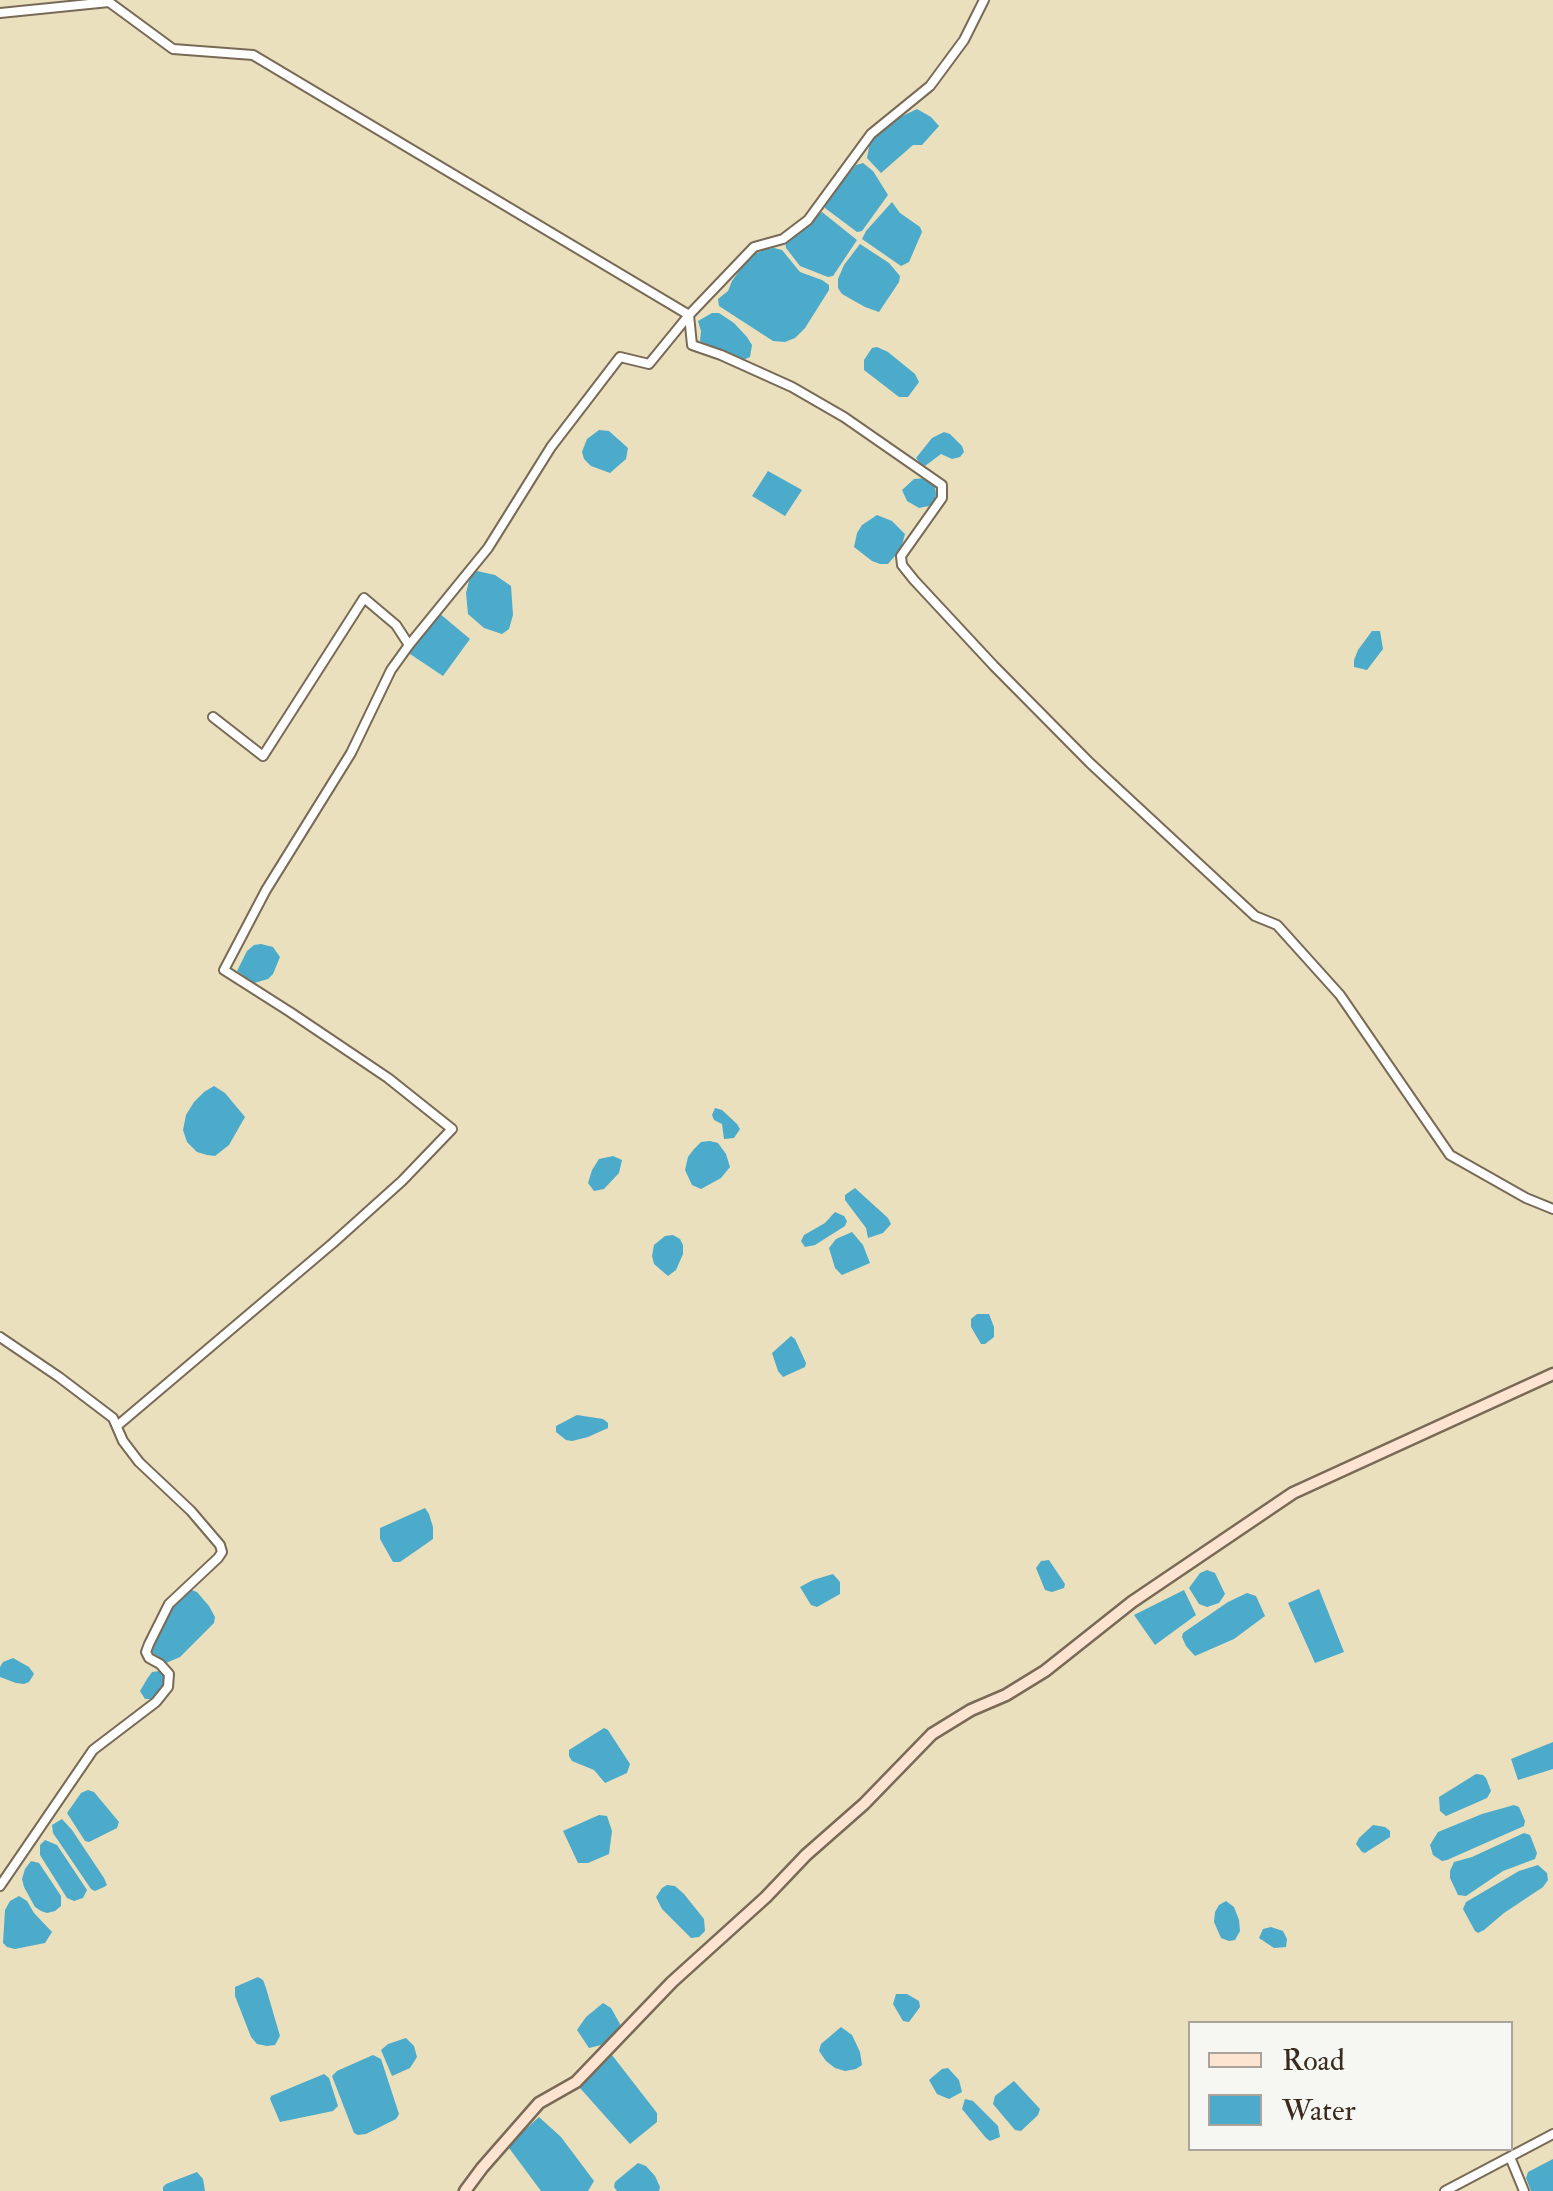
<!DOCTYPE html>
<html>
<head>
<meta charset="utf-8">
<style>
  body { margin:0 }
  #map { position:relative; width:1553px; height:2191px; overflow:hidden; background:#eae0bd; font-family:"IM FELL Double Pica",serif }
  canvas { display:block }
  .legend { position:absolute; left:1188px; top:2021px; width:325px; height:130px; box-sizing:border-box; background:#f6f6f2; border:2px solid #aba49d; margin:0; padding:12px 18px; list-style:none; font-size:30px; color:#3b2a1e }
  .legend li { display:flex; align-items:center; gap:20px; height:50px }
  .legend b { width:50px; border:2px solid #aba49d }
</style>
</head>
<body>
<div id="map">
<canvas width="1553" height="2191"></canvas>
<ul class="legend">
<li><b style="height:12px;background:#fde4d0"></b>Road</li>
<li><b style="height:28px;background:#4caaca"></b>Water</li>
</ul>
</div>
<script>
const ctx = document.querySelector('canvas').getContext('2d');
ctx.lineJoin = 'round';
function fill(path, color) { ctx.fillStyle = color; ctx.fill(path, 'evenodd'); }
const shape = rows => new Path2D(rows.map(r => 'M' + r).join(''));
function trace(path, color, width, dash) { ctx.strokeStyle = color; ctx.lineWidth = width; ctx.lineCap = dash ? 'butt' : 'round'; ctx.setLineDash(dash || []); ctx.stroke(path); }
fill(shape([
  [917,109,931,117,939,126,922,145,913,145,881,173,867,158,870,142,894,120],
  [863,163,873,171,888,195,862,231,857,232,825,208,825,202,856,165],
  [892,202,900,213,920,227,922,232,909,262,901,266,862,239,866,231],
  [822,212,857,240,833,276,828,277,800,266,786,248,785,241],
  [860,244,889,263,900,276,899,282,879,312,865,307,842,294,838,288,838,279,844,265],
  [774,248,782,250,800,272,822,280,829,285,829,290,805,328,795,338,785,342,773,341,719,306,718,299,728,291,732,281,750,256,766,249],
  [712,313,719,313,734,323,747,337,752,345,750,357,741,361,700,341,701,331,698,321],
  [872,348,877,347,888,352,915,374,919,382,908,397,899,397,864,370,864,360],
  [599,430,609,431,628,448,626,459,610,473,591,466,584,459,582,452,587,439],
  [944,432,950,434,962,446,964,452,960,457,952,459,941,454,925,466,920,463,916,458,932,438],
  [768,471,802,490,785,516,752,496],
  [926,478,935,485,936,495,934,502,929,506,919,508,907,501,902,490,914,479],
  [877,515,892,521,905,534,901,549,888,564,880,564,872,561,854,547,857,533,862,525],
  [477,571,495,575,511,586,513,615,509,629,502,634,484,628,468,614,466,593,470,577],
  [439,613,470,639,443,676,407,652],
  [1372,631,1380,631,1383,649,1367,670,1354,667,1354,660,1358,650],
  [261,944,273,947,280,957,273,974,268,979,254,983,237,971,247,951,254,945],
  [214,1086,225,1093,245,1117,229,1145,215,1156,207,1155,197,1152,187,1142,183,1130,186,1115,194,1102,204,1092],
  [715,1108,722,1110,737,1124,740,1129,734,1138,724,1139,722,1124,714,1120,712,1115],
  [710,1141,718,1143,726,1154,730,1167,721,1178,701,1189,692,1185,685,1170,688,1157,694,1149,701,1142],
  [613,1156,622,1160,619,1173,604,1189,594,1191,588,1183,592,1170,599,1159],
  [855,1188,888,1218,891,1224,883,1233,868,1238,866,1228,845,1200,845,1195],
  [835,1212,844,1216,847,1221,845,1226,815,1245,805,1247,801,1241,804,1235,825,1223],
  [852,1232,863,1245,870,1263,842,1275,835,1268,829,1248,836,1239],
  [673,1235,680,1239,683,1245,683,1254,676,1270,668,1276,654,1264,652,1256,654,1245,665,1236],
  [977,1314,989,1314,994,1327,994,1337,985,1344,981,1344,971,1327,971,1319],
  [791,1336,795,1339,806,1363,805,1367,783,1377,778,1371,772,1353],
  [577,1415,603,1419,608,1423,608,1428,588,1437,572,1441,566,1440,556,1432,556,1426],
  [425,1508,429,1514,433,1527,433,1539,400,1562,393,1562,380,1539,380,1528],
  [1049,1560,1065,1584,1064,1588,1052,1592,1045,1590,1036,1568,1041,1561],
  [1207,1570,1215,1573,1225,1594,1219,1603,1207,1607,1199,1604,1189,1588,1200,1573],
  [833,1574,840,1582,840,1594,817,1607,811,1605,800,1587,813,1580],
  [189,1589,197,1592,209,1606,215,1617,214,1623,180,1657,166,1663,153,1653,151,1645,174,1603],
  [1319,1589,1344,1652,1315,1663,1288,1603],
  [1184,1590,1196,1615,1155,1645,1134,1615],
  [1247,1593,1256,1596,1265,1616,1234,1639,1195,1656,1186,1646,1182,1637,1183,1633,1228,1602],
  [13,1658,29,1667,34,1674,29,1682,24,1684,16,1683,0,1677,0,1667,3,1662],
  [160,1671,164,1672,166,1678,164,1684,153,1699,145,1699,140,1691,147,1679,152,1672],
  [604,1728,608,1730,630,1764,627,1773,605,1783,594,1770,572,1761,569,1756,569,1750],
  [1553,1742,1553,1769,1518,1780,1511,1759],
  [1476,1774,1483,1775,1486,1778,1491,1791,1487,1798,1446,1816,1440,1811,1439,1797],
  [88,1790,94,1792,119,1822,117,1828,89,1842,85,1841,67,1813,81,1793],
  [1514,1805,1519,1807,1525,1821,1524,1826,1447,1860,1442,1861,1433,1855,1430,1845,1438,1832,1482,1814],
  [599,1815,607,1816,612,1831,609,1854,588,1863,578,1863,563,1831],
  [62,1819,72,1830,104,1878,107,1885,104,1887,95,1891,91,1889,53,1833,52,1825],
  [1373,1825,1385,1827,1390,1831,1390,1837,1365,1853,1362,1852,1356,1844,1359,1838],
  [1524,1833,1530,1835,1537,1853,1535,1859,1503,1871,1466,1896,1458,1895,1450,1878,1450,1871,1454,1862,1472,1857],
  [45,1840,57,1845,87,1890,83,1898,74,1901,67,1898,40,1855,40,1845],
  [31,1861,39,1863,61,1896,61,1906,55,1911,47,1913,41,1911,35,1907,24,1887,22,1879,25,1869],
  [1538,1865,1547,1873,1548,1880,1543,1887,1504,1913,1484,1930,1478,1933,1475,1931,1463,1909,1466,1902,1519,1871],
  [667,1885,675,1886,684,1894,704,1919,705,1931,699,1937,691,1938,662,1909,656,1897,662,1888],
  [19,1896,27,1901,34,1913,52,1932,45,1943,15,1949,7,1947,3,1943,5,1910,10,1901],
  [1226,1901,1234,1907,1239,1920,1240,1931,1235,1940,1229,1941,1221,1938,1214,1922,1215,1912,1219,1905],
  [1271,1927,1283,1931,1287,1939,1286,1947,1274,1948,1259,1938,1263,1929],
  [258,1977,263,1980,266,1988,280,2036,275,2045,267,2046,257,2044,251,2037,235,1996,235,1987],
  [896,1994,907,1994,919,2001,920,2007,909,2022,903,2021,893,2004],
  [603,2003,611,2008,620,2024,619,2030,601,2045,589,2048,577,2030,586,2017],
  [841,2027,852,2035,860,2052,862,2065,856,2069,845,2071,835,2068,826,2061,819,2051,821,2044],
  [406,2038,414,2046,417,2057,410,2068,392,2076,381,2050,388,2044],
  [373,2055,381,2059,399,2114,396,2119,366,2134,358,2135,354,2133,332,2076,337,2071],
  [612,2055,657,2113,657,2122,630,2144,580,2088],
  [948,2068,959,2080,962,2092,949,2099,937,2094,929,2080,942,2069],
  [324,2074,329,2078,338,2106,333,2111,280,2122,270,2099,271,2096],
  [1014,2081,1040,2109,1038,2115,1021,2131,1015,2130,993,2104,995,2096],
  [965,2099,973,2101,998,2126,1000,2137,990,2141,986,2138,962,2109],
  [539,2117,561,2137,594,2181,588,2191,541,2191,509,2148,508,2145],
  [1553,2159,1553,2191,1531,2191,1526,2178,1528,2172],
  [638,2163,646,2166,655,2176,660,2187,659,2191,617,2191,614,2187,615,2182],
  [197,2172,203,2179,205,2191,163,2191,163,2187,166,2184]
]), '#4caaca');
const street = shape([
  [0,13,109,2,173,49,253,55,689,315,692,345,721,355,792,387,844,417,942,485,942,498,901,556,902,565,914,580,994,666,1090,763,1255,916,1277,925,1340,995,1450,1155,1526,1198,1553,1209],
  [213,717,263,756,364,598,396,625,409,645,488,548,551,447,620,357,649,364,689,315,754,247,783,239,808,220,871,134,930,86,964,40,984,0],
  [0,1337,59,1377,113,1418,123,1441,139,1462,191,1511,220,1545,222,1552,218,1558,169,1604,149,1644,146,1652,149,1658,160,1664,169,1674,168,1687,156,1702,93,1750,0,1886],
  [117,1426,333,1243,402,1181,452,1129,388,1078,290,1012,224,970,266,890,351,753,391,670,409,645],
  [1510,2157,1524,2191],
  [1445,2191,1553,2134]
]);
const secondary = shape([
  [465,2191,482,2168,539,2103,576,2082,672,1982,766,1897,806,1855,864,1804,932,1734,971,1710,1006,1695,1045,1671,1132,1602,1293,1493,1553,1374]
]);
trace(street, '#786a56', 12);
trace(secondary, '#786a56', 15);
trace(street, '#fff', 8);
trace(secondary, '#fde4d0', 10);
</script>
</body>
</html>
